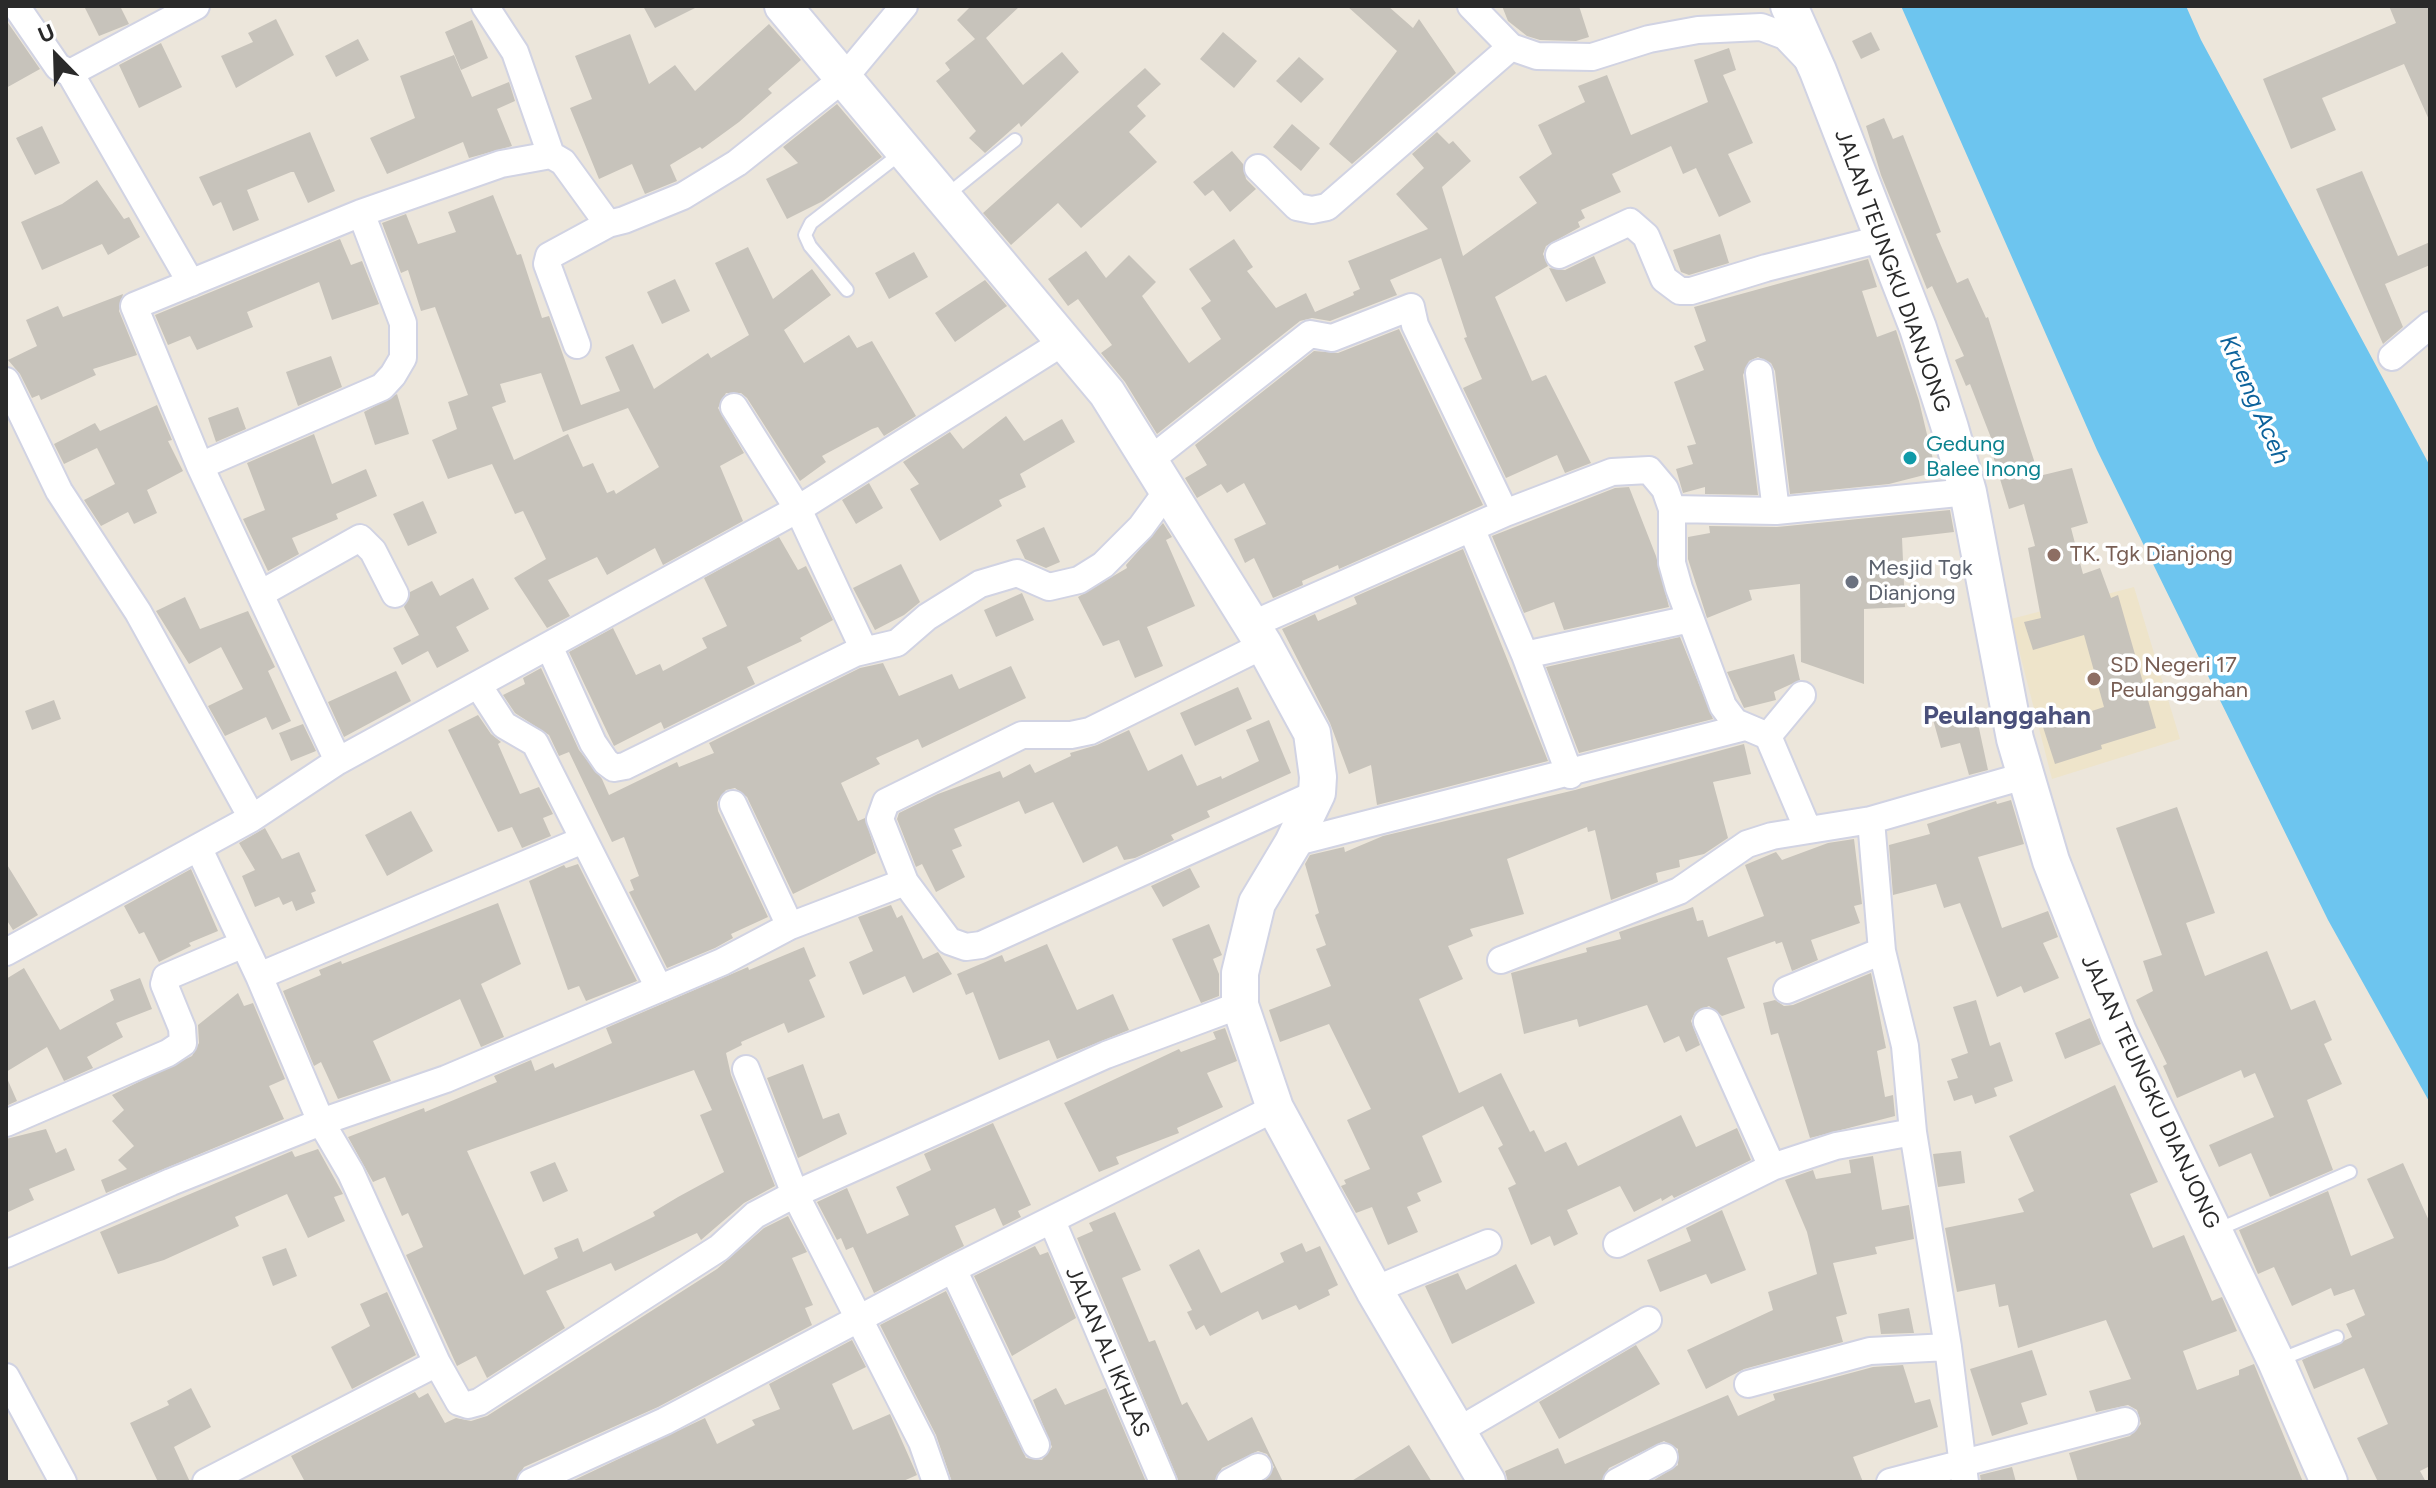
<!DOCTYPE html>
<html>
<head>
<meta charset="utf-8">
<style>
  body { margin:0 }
  #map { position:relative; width:2436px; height:1488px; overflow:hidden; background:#ece6db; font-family:Figtree,sans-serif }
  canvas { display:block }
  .frame { position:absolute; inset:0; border:8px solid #2a2a2a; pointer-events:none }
  .north { position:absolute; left:16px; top:16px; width:80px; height:80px; -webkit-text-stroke:6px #fff; paint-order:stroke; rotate:337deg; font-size:22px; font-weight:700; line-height:32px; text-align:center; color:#2a2a2a }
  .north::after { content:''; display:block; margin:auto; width:28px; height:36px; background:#2a2a2a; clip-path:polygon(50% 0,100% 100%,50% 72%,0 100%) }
</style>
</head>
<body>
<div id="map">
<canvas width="2436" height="1488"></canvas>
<div class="frame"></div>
<div class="north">U</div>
</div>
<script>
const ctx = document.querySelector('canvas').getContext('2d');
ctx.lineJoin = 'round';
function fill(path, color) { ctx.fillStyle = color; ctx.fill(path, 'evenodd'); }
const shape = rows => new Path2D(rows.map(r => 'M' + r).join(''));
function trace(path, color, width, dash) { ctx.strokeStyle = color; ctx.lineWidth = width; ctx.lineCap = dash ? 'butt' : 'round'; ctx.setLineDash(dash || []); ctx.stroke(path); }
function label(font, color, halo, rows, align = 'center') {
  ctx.font = font + ' Figtree,sans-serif'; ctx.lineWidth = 7; ctx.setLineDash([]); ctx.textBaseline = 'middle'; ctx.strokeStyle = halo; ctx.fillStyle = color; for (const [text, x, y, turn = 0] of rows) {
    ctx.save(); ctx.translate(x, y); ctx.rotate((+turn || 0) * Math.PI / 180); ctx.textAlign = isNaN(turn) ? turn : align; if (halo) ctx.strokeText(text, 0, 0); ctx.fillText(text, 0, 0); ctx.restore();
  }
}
fill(shape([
  [2134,587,2180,739,2052,779,2011,619]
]), '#eee4ca');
fill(shape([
  [1901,6,2186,6,2201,40,2430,466,2430,1103,2328,920,2097,450]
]), '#6dc5ef');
fill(shape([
  [84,6,120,6,129,24,99,36],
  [643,6,699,6,655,28],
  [971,6,1020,6,986,38,1023,85,1062,52,1079,72,1021,127,1019,123,985,153,969,138,976,131,936,81,950,70,945,63,975,39,957,20],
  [1347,6,1388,6,1413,28,1419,19,1456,73,1352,164,1329,144,1397,51],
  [1502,6,1579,6,1589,37,1576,41,1540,40,1527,36,1508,21],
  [2389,6,2430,6,2430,122,2404,64,2322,98,2336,130,2291,149,2263,79,2396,23],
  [276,19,294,55,236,88,221,56,253,42,248,33],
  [6,20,40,69,6,88],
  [472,20,488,58,461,70,445,32],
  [769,24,801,60,768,89,772,93,739,122,702,149,700,147,670,165,677,181,645,194,632,164,599,179,570,108,592,99,575,56,630,34,649,84,675,65,695,91],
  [1223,32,1257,61,1234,88,1200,59],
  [1871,32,1880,50,1861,59,1852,41],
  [358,39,369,60,336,77,325,56],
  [161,43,182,87,139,108,119,65],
  [1729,48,1736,70,1723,75,1753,143,1728,154,1751,202,1719,217,1696,168,1683,174,1671,146,1612,174,1621,192,1581,210,1585,218,1578,222,1580,227,1546,246,1543,254,1548,266,1495,297,1532,381,1546,375,1591,463,1565,473,1557,455,1506,478,1463,388,1482,379,1464,338,1467,337,1441,258,1390,280,1397,295,1330,321,1312,318,1300,321,1157,434,1125,382,1101,353,1112,345,1078,299,1068,306,1048,279,1086,251,1106,278,1129,255,1156,282,1142,296,1189,363,1221,339,1201,308,1211,301,1189,269,1234,239,1253,267,1247,271,1276,308,1306,293,1315,312,1354,295,1353,292,1360,289,1348,261,1428,229,1396,194,1424,168,1412,154,1437,132,1449,144,1453,141,1471,161,1442,187,1463,256,1537,203,1519,177,1552,154,1538,125,1585,102,1578,86,1607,75,1631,135,1708,102,1694,60],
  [454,55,472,97,509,82,515,101,497,109,512,146,469,158,463,142,387,174,370,138,415,118,400,76],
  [1299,57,1324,79,1301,103,1276,81],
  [1145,68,1161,84,1137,106,1146,116,1129,132,1157,162,1081,228,1058,203,1011,245,983,213],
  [837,104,882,157,823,201,787,219,766,179,798,163,783,147],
  [1884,118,1893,139,1903,135,1941,232,1936,234,1957,283,1968,278,1986,318,1988,317,2039,476,2072,468,2088,523,2071,528,2083,574,2100,568,2111,598,2118,595,2156,728,2101,745,2102,749,2055,764,2043,727,2104,707,2084,635,2033,650,2024,622,2041,618,2028,548,2035,546,2024,504,2009,509,1991,449,1995,448,1970,384,1966,386,1955,360,1964,356,1932,286,1927,289,1881,175,1866,126],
  [1292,124,1320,148,1301,171,1273,147],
  [42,126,60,163,35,175,16,138],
  [310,132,335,191,308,203,294,172,291,172,247,190,259,220,233,231,221,202,213,206,199,177],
  [1232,151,1243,164,1246,179,1256,189,1230,212,1213,190,1205,196,1193,182],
  [2362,171,2398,256,2430,242,2430,265,2385,284,2403,327,2383,344,2316,189],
  [97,180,124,219,129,217,140,237,108,255,102,244,42,270,21,222,62,204],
  [493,195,517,255,521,254,542,318,549,316,581,405,620,391,605,357,633,344,654,389,708,353,711,358,749,335,715,263,748,247,773,299,812,269,831,295,784,330,804,363,849,335,857,348,872,341,916,416,884,436,878,427,872,429,822,456,826,462,800,481,747,398,741,393,726,393,718,408,744,453,720,466,743,521,663,565,655,548,607,575,597,557,548,580,570,616,547,628,514,578,546,559,523,511,515,514,492,464,448,479,432,440,457,429,448,402,468,395,435,307,421,311,408,270,401,273,382,223,406,214,418,244,456,232,448,212],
  [541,373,563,432,628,408,659,467,616,494,614,490,607,493,593,463,583,467,568,434,514,460,492,407,506,402,500,384],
  [1720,234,1729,263,1689,275,1681,272,1673,250],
  [340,239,351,265,362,261,379,304,332,320,319,282,247,312,253,327,197,350,190,336,168,345,155,315],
  [914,252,928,277,889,299,875,273],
  [1594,256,1606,283,1566,302,1549,268,1565,270],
  [1868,259,1877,287,1862,291,1877,337,1896,330,1919,401,1936,472,1889,484,1790,494,1775,371,1771,363,1758,357,1749,361,1743,375,1758,495,1705,494,1705,487,1683,493,1676,469,1693,464,1687,446,1696,444,1674,382,1704,370,1694,346,1706,341,1694,307],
  [675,279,690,311,662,324,647,292],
  [985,280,1007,306,955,342,935,313],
  [123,294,119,311,137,355,93,369,96,375,41,400,39,395,32,398,20,374,8,360,37,346,26,320,58,306,63,317],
  [1399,329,1483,505,1339,569,1338,565,1302,581,1303,585,1273,598,1254,558,1245,563,1234,539,1266,524,1244,483,1227,493,1221,484,1197,498,1185,478,1207,465,1195,445,1314,351,1338,353],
  [331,356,342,387,298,406,286,372],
  [397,394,409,434,375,445,364,412],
  [157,405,172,440,168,441,183,471,147,490,157,513,134,524,128,512,101,526,84,500,115,484,97,448,64,464,54,444,95,423,100,431],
  [238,407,246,429,216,442,208,418],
  [1006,416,1024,441,1062,419,1075,442,1020,474,1026,487,999,500,1002,506,940,541,910,489,919,484,903,462,950,432,963,449],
  [314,434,332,484,366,469,377,496,336,514,338,519,292,538,299,554,268,571,243,519,265,510,247,463],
  [869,483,883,508,856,524,842,500],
  [1629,487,1656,556,1669,607,1564,630,1554,602,1524,613,1492,536,1615,488],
  [423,501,437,533,408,546,393,514],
  [1950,510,1954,532,1902,538,1905,607,1864,609,1864,684,1801,662,1800,584,1749,590,1752,600,1707,618,1688,559,1688,537,1710,533,1709,526,1777,527],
  [1163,523,1172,537,1166,540,1195,606,1147,627,1163,666,1135,678,1119,640,1103,646,1078,597,1127,568,1126,565],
  [1044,527,1060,562,1046,568,1025,559,1016,540],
  [779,537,798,570,806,566,833,620,800,638,802,641,747,667,755,684,664,729,661,722,614,746,569,652,613,628,636,675,660,664,663,671,707,648,702,638,727,626,704,578],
  [1463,549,1548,761,1377,805,1371,765,1349,774,1330,723,1282,629,1315,614,1318,621,1357,604,1354,597],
  [901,564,920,602,904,615,875,630,853,588],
  [473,578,489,609,456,627,469,651,437,668,428,651,402,665,393,648,419,635,404,607,410,592,432,581,440,596],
  [1022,593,1034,620,996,637,984,610],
  [185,597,200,629,248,611,275,667,268,671,291,721,272,730,266,717,225,736,208,706,243,689,221,647,189,664,156,611],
  [1680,637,1713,719,1579,753,1546,667],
  [1794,654,1800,680,1774,692,1776,700,1744,708,1727,672],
  [883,663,899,696,952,674,959,689,1011,666,1026,698,922,748,918,739,876,758,880,764,841,783,858,821,865,818,876,853,793,894,747,797,735,788,726,790,717,802,718,811,768,917,731,934,733,938,715,948,667,968,629,892,634,890,630,880,639,876,624,837,612,842,569,752,559,756,549,735,515,713,503,695,525,684,523,678,541,668,579,750,602,779,609,795,677,762,679,767,714,753,709,743,860,668],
  [396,671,411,701,344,737,328,702],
  [1238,687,1252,719,1195,746,1180,713],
  [54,700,61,719,32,730,25,711],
  [1974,705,1988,770,1969,775,1960,743,1941,748,1932,716],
  [478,715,491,734,501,742,498,744,520,794,539,787,553,814,543,818,551,836,522,848,512,827,498,832,448,730],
  [1269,720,1291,773,1207,811,1210,817,1171,835,1174,840,1135,858,1124,860,1117,846,1083,863,1053,802,1025,814,1019,801,954,829,962,846,952,850,965,877,936,892,922,864,916,867,897,819,899,813,938,794,1000,771,1003,778,1030,764,1035,773,1071,756,1070,753,1097,745,1129,730,1148,771,1182,754,1197,786,1221,776,1222,779,1259,761,1246,730],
  [303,724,316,751,291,761,279,733],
  [1744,744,1751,774,1713,782,1728,838,1704,854,1679,860,1680,867,1656,873,1658,882,1611,900,1595,830,1588,832,1587,827,1507,859,1524,914,1470,929,1473,936,1448,946,1463,979,1419,999,1459,1093,1501,1073,1530,1132,1534,1130,1545,1152,1566,1142,1578,1166,1681,1115,1696,1147,1737,1128,1751,1160,1674,1198,1672,1195,1662,1201,1661,1198,1634,1212,1620,1186,1567,1210,1578,1234,1554,1246,1550,1236,1531,1245,1508,1188,1516,1184,1498,1148,1503,1145,1483,1106,1422,1136,1442,1182,1417,1193,1421,1201,1407,1207,1418,1232,1388,1245,1372,1207,1356,1213,1341,1186,1346,1184,1344,1180,1370,1169,1347,1120,1371,1109,1329,1024,1280,1042,1269,1010,1331,986,1316,949,1326,945,1315,915,1319,913,1305,864,1310,855,1344,847,1345,852,1383,836,1575,790],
  [2011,800,2024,844,1978,857,2002,928,2048,911,2058,937,2043,943,2059,978,2024,993,2021,986,1997,997,1960,903,1944,908,1936,884,1893,895,1889,845,1930,834,1927,824,1996,801,1997,804],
  [2177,807,2215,913,2186,923,2205,976,2267,951,2291,1010,2315,1000,2332,1040,2324,1044,2342,1084,2307,1100,2333,1170,2270,1197,2251,1153,2219,1167,2209,1145,2274,1117,2255,1073,2244,1078,2241,1070,2177,1098,2163,1066,2167,1064,2136,1000,2153,991,2143,961,2162,955,2116,828],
  [411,811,433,851,387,876,365,835],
  [265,828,282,859,299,852,316,891,311,893,315,903,296,911,292,901,283,905,279,897,255,907,242,876,255,870,239,843],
  [1854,839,1862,904,1854,906,1860,923,1811,940,1818,960,1792,971,1782,942,1776,944,1775,941,1727,958,1745,1008,1722,1016,1709,1006,1695,1012,1691,1021,1700,1045,1686,1052,1679,1036,1664,1043,1647,1005,1579,1027,1577,1019,1524,1034,1511,973,1587,952,1586,948,1621,939,1619,932,1693,907,1697,921,1703,920,1708,937,1764,916,1745,865,1776,852,1782,860,1828,843],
  [6,863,38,915,13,930,6,919],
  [578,864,637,981,586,1001,579,986,568,990,529,881,564,865,566,868],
  [1190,868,1200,887,1163,907,1151,886],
  [191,869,218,931,189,943,191,946,159,962,144,932,139,934,124,906],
  [498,903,521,964,481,984,504,1037,481,1047,460,999,373,1041,391,1081,338,1099,321,1062,314,1066,283,991,321,975,319,970,341,961,342,964],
  [891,905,897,918,902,915,923,959,938,952,952,974,913,993,905,976,863,995,849,962,873,951,858,917],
  [1209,924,1222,955,1213,959,1219,974,1219,996,1201,1003,1172,939],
  [1047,944,1077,1010,1113,994,1129,1030,1057,1059,1049,1040,999,1060,973,992,966,995,957,974,1002,955,1005,962],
  [804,947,816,976,809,980,825,1017,788,1033,784,1023,741,1042,742,1045,726,1053,731,1075,775,1186,744,1203,701,1240,697,1233,615,1271,611,1263,546,1291,565,1328,487,1378,476,1356,457,1366,406,1255,423,1247,408,1213,402,1216,385,1177,373,1182,348,1137,424,1108,425,1112,497,1082,494,1076,531,1060,535,1071,553,1063,555,1068,612,1043,606,1028,748,967,749,970],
  [694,1070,712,1110,700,1115,724,1172,678,1197,653,1212,655,1216,583,1252,578,1238,554,1248,558,1258,524,1275,467,1151],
  [24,968,60,1030,114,1000,110,990,140,978,152,1009,116,1023,123,1037,87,1057,93,1068,64,1081,47,1047,6,1072,6,979],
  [1871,973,1886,1048,1877,1051,1885,1097,1893,1095,1895,1116,1810,1138,1778,1033,1771,1035,1763,1003,1775,1000,1784,1006,1793,1005],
  [238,993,244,1006,253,1003,285,1079,269,1086,284,1119,106,1193,101,1180,127,1169,118,1160,134,1146,112,1121,124,1110,112,1095,192,1056,199,1043,198,1025],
  [1976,1000,1990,1046,2000,1042,2013,1081,1994,1088,1997,1096,1975,1104,1972,1095,1954,1101,1947,1081,1958,1078,1951,1059,1968,1053,1953,1007],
  [2090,1018,2101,1044,2065,1059,2055,1033],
  [1225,1028,1237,1061,1207,1073,1223,1107,1177,1128,1179,1133,1116,1157,1119,1164,1099,1172,1064,1103,1179,1049,1181,1052,1216,1039,1213,1032],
  [803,1064,823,1119,839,1113,847,1134,798,1158,767,1078],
  [6,1076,17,1101,6,1106],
  [2115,1085,2158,1182,2130,1194,2153,1248,2184,1235,2212,1301,2222,1297,2237,1331,2183,1351,2197,1390,2239,1375,2239,1370,2254,1364,2303,1482,2078,1482,2069,1453,2130,1436,2141,1424,2137,1410,2128,1405,2096,1412,2089,1391,2131,1379,2106,1320,2018,1348,2008,1305,1999,1307,1995,1284,1957,1292,1945,1228,2024,1212,2018,1199,2034,1191,2009,1136],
  [993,1123,1031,1205,1018,1211,1021,1217,1003,1226,995,1208,955,1226,964,1246,874,1293,853,1247,846,1250,841,1238,837,1240,817,1202,847,1188,867,1234,909,1215,896,1187,931,1170,924,1154],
  [46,1129,56,1153,66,1148,75,1170,29,1189,34,1200,6,1213,6,1139],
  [318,1149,343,1194,334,1197,345,1221,308,1238,287,1194,235,1217,239,1226,164,1260,118,1274,100,1232,292,1151,295,1157],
  [1961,1151,1965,1183,1938,1187,1933,1154],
  [1873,1156,1882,1210,1909,1205,1914,1239,1875,1247,1877,1254,1833,1263,1847,1314,1836,1317,1843,1342,1744,1369,1706,1389,1687,1350,1773,1310,1768,1292,1817,1274,1807,1232,1785,1180,1813,1170,1816,1179,1851,1173,1849,1160],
  [555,1162,568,1191,543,1202,530,1172],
  [2403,1163,2430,1223,2430,1466,2420,1471,2426,1482,2378,1482,2357,1438,2388,1424,2364,1368,2314,1389,2302,1360,2352,1337,2346,1324,2365,1315,2354,1289,2334,1296,2331,1288,2292,1306,2274,1267,2258,1274,2239,1230,2328,1191,2351,1256,2394,1238,2367,1179],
  [1722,1210,1746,1270,1711,1284,1706,1274,1660,1292,1647,1260,1691,1241,1686,1228],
  [1115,1212,1141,1270,1122,1278,1149,1342,1155,1340,1182,1405,1187,1402,1208,1441,1252,1417,1283,1482,1264,1482,1274,1467,1267,1454,1258,1451,1222,1468,1214,1482,1179,1482,1077,1238,1093,1231,1089,1223],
  [788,1216,807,1252,792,1258,813,1305,805,1308,812,1325,658,1407,524,1467,515,1482,305,1482,291,1456,415,1392,419,1398,428,1393,445,1423,456,1418,471,1421,487,1416,717,1269,764,1228],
  [1302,1243,1306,1252,1320,1246,1338,1285,1328,1290,1330,1295,1299,1310,1296,1305,1262,1320,1258,1311,1210,1336,1204,1325,1196,1330,1187,1312,1192,1310,1169,1265,1199,1249,1221,1293,1284,1262,1280,1253],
  [1035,1246,1040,1255,1048,1252,1076,1318,1012,1356,974,1276],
  [286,1248,297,1276,273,1286,262,1257],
  [1516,1264,1535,1303,1452,1344,1425,1286,1458,1273,1466,1290],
  [946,1291,1026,1458,1042,1460,1052,1447,1033,1400,1056,1388,1065,1405,1106,1388,1146,1482,952,1482,936,1435,880,1325],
  [387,1292,416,1355,352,1389,331,1347,370,1326,360,1304],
  [1909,1308,1914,1333,1881,1334,1878,1314],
  [852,1340,866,1367,832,1384,853,1430,890,1414,917,1475,901,1482,570,1482,705,1418,717,1444,755,1425,752,1420,780,1409,769,1384],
  [1636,1345,1660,1384,1559,1439,1539,1402],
  [2032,1350,2047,1395,2021,1403,2028,1424,1992,1436,1970,1369],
  [1903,1365,1915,1403,1930,1399,1938,1427,1853,1457,1863,1482,1651,1482,1678,1465,1678,1449,1664,1441,1609,1468,1601,1482,1508,1482,1505,1471,1558,1448,1565,1464,1728,1395,1738,1416,1775,1400,1773,1394,1873,1367],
  [191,1388,211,1427,174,1447,190,1482,158,1482,130,1423,169,1405,167,1401],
  [1409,1445,1432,1482,1350,1482],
  [2012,1467,2016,1482,1981,1482,1980,1475]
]), '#c7c3bb');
const lane = shape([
  [947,195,1015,140],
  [847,290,810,246,805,235,811,223,900,154],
  [2217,1230,2350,1172],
  [2279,1360,2337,1337]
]);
const street = shape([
  [16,6,58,67,70,73,196,6],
  [485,6,515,52,551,155],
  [1471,6,1511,47,1537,56,1592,57,1649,39,1698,30,1761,27,1785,36,1806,58],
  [70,73,191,283],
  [1258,168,1297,207,1312,210,1327,207,1511,47],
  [1559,255,1630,222,1646,236,1664,279,1680,291,1691,291,1766,268,1881,239],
  [577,345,547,264,549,256,608,224],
  [2392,357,2430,325],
  [1759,373,1776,511],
  [6,381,59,491,138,612,252,818,6,952],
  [734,407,798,509,864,650],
  [1150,460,1310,334,1332,338,1411,307,1415,325,1505,513],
  [200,466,134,306,361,213],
  [1672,509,1776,511,1968,492],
  [1471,528,1525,655,1570,775],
  [260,594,360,538,373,551,395,594],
  [1251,625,1505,513,1612,472,1649,470,1665,489,1672,509,1672,563,1679,588,1723,706,1735,722,1768,736],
  [549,646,593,743,606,762,614,768,625,766,855,653,897,643,927,617,980,584,1017,573,1049,587,1079,580,1103,565,1141,527,1168,490],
  [1525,655,1690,619],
  [478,685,504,725,535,743,659,988],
  [1768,736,1808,830],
  [1768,736,1802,695],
  [338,761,200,466,382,387,393,375,403,358,403,323,361,213,501,164,551,155,563,162,608,224,624,220,683,196,737,163,844,78,904,6],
  [733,804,790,926],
  [252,818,338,761,798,509,1065,341],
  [1871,820,1882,951,1905,1046,1913,1132,1948,1347,1965,1482],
  [1293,843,1745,727],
  [199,849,259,976,321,1122,351,1173,437,1363],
  [905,882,880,819,886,802,1022,735,1071,735,1090,731,1264,645],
  [1501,960,1679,891,1747,844,1772,836,1871,820,2024,776],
  [259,976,583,840],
  [1787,990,1882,951],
  [1707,1022,1772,1167],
  [746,1069,795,1194,922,1442,936,1482],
  [6,1123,168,1053,183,1043,182,1028,164,984,166,977,244,944],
  [1052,1221,1163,1482],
  [1617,1244,1772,1167,1836,1146,1913,1132],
  [6,1254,171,1182,321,1122,446,1079,722,962,790,926,905,882,949,941,966,947,981,945,1317,793],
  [953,1269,1036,1445],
  [1374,1290,1488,1243],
  [6,1377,63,1482],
  [1748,1384,1870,1351,1948,1347],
  [1456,1432,1648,1320],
  [206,1482,437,1363,459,1402,468,1405,479,1402,719,1248,755,1215,795,1194,1106,1055,1240,1005],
  [531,1482,665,1421,953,1269,1275,1108],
  [1230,1482,1258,1467],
  [1617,1482,1664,1457],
  [1890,1482,2125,1421]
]);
const secondary = shape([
  [783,6,1107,393,1264,645,1312,733,1318,777,1317,793,1293,843,1257,903,1240,973,1240,1005,1275,1108,1374,1290,1487,1482],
  [1789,6,1818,71,1918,328,1950,428,1968,492,2015,739,2051,861,2118,1032,2276,1361,2329,1482]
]);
trace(lane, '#d1d3e3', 16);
trace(street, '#d1d3e3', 30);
trace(secondary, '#d1d3e3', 40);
trace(lane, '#fff', 12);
trace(street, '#fff', 26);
trace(secondary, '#fff', 36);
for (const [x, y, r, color] of [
  [1910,458,8,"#0f9aa8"],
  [2054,555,8,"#8d6e63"],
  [1852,582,8,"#6b7280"],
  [2094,679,8,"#8d6e63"]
]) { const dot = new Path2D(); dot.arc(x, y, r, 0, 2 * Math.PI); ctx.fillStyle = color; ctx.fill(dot); trace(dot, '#fff', 3); }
label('22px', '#2a2a2a', '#fff', [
  ["JALAN TEUNGKU DIANJONG",1892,271,70],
  ["JALAN TEUNGKU DIANJONG",2150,1092,65],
  ["JALAN AL IKHLAS",1107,1352,67]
]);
label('22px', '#0d838f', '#fff', [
  ["Gedung",1926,445],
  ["Balee Inong",1926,470]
], 'left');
label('22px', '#785e54', '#fff', [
  ["TK. Tgk Dianjong",2070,555],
  ["SD Negeri 17",2110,666],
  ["Peulanggahan",2110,691]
], 'left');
label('22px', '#5b616d', '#fff', [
  ["Mesjid Tgk",1868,569],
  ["Dianjong",1868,594]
], 'left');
label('italic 24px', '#0c629b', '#fff', [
  ["Krueng Aceh",2254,400,66]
]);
label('bold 26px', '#4a507b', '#fff', [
  ["Peulanggahan",2007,716]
]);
</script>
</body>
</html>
